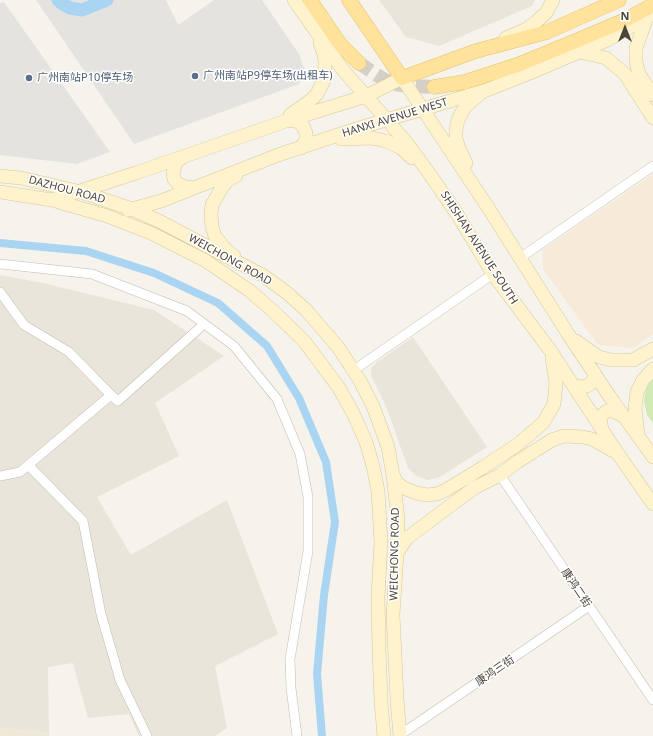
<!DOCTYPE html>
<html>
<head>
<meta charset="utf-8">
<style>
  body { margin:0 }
  #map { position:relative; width:653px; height:736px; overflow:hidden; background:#f6f3ec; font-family:"Noto Sans",sans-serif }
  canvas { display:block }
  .north { position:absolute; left:605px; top:8px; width:40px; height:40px; -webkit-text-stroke:3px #fff; paint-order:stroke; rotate:0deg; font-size:11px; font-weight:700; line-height:16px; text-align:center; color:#4b4439 }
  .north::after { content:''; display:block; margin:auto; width:14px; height:18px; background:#4b4439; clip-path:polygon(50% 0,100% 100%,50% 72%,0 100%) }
</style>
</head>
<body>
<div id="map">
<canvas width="653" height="736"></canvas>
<div class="north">N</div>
</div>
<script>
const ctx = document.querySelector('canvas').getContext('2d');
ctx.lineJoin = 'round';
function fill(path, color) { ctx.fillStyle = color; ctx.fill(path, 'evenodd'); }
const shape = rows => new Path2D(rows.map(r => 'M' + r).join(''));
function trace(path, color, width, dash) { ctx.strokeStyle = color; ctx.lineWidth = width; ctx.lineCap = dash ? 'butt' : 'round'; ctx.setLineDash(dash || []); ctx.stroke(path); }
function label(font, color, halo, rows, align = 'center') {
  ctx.font = font + ' "Noto Sans","Noto Sans SC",sans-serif'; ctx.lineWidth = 3; ctx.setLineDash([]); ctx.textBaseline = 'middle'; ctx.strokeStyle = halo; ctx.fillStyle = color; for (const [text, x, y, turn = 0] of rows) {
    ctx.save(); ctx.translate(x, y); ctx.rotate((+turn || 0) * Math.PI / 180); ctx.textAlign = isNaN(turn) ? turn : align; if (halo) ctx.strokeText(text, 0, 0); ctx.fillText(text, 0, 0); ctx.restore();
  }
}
fill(shape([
  [379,0,535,0,532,6,439,46,406,37],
  [0,275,43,283,154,310,224,356,155,403,179,456,97,497,131,555,227,500,278,634,215,666,227,728,215,736,139,736,129,714,88,718,73,663,48,667,49,733,0,728],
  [413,337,487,447,438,478,427,480,415,475,408,468,386,406,371,376,371,368,377,362]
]), '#eae5da');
fill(shape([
  [653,174,653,334,633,348,598,345,543,269,542,250]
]), '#f7ead8');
fill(shape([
  [0,728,49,733,49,736,0,736]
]), '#efe8d6');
fill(shape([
  [653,378,653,423,647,415,644,401,646,389]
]), '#d2eab5');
fill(shape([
  [36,0,166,0,178,25,214,0,262,0,299,54,304,69,299,84,134,144],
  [4,2,110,152,77,164,0,155,0,3]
]), '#e5e3e0');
trace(shape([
  [0,243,86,251,154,273,218,303,267,346,299,398,326,462,335,522,324,595,317,674,322,736]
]), '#a9d4f2', 8);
trace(shape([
  [58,0,61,3,70,8,82,10,107,0]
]), '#a9d4f2', 13);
trace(shape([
  [359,63,383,79,395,84,408,86,434,87]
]), '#d4d0c8', 14, [14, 7]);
const street = shape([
  [520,258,653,166],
  [0,264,92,274,187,311,234,346,277,399,300,454,308,497,308,551,290,659,291,688,297,736],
  [0,292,24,325,69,352,111,395],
  [354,370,493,274],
  [28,465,83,521,101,614,120,680,147,736],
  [500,475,653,700],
  [0,476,20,472,111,395,118,401,204,324],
  [400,735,589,606]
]);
const secondary = shape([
  [294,0,343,70,407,143,431,176,457,214,493,274,550,350,618,454,653,504],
  [647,17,636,48,636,62,639,74,653,95],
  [506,38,527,29,536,22,546,13,553,0],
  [580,52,606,58,625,74,653,118],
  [290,115,311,100,317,94,324,80,325,63,324,54,320,43],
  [287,121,296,120,303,126,306,133,306,138,305,142,301,148],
  [341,139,372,138,386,141,401,148,412,158],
  [183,157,176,162,173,173,174,179,178,184,186,187,194,188],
  [466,163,459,148,456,139,456,130,458,120,462,112,467,105,480,94],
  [0,176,21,178,81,192,132,209,161,222,264,276,287,293,306,310,338,347,359,379,373,406,388,447,393,475,398,519,397,553,393,615,397,699,400,736],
  [0,192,52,200,107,216,151,233,206,261,250,291,273,311,304,341,339,388,353,413,366,442,373,466,378,491,381,542,378,597,379,648,381,702,384,736],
  [52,200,136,173,286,121,366,96,402,78,489,209,570,337,610,397,653,457],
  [128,210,161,201,278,155,359,128,487,90,530,73,607,40,653,14],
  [234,256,226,250,215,236,212,227,211,214,212,205,221,189,227,181,236,176],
  [576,341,599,357,611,360,633,360,653,349],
  [573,385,581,387,587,386,591,383,594,379,594,372],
  [602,429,600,421,602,415,607,411,613,411,623,416],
  [638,436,635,408,637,392,643,380,653,369],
  [393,475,397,483,404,488,416,493,427,495,437,494,446,490,482,468,517,445,543,423,554,404,556,383,552,358],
  [397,553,407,538,474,488,500,475,517,462,552,440,564,436,583,437,592,439,603,445,615,452]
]);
const primary = shape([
  [310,0,340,44,359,63],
  [349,0,402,78,476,51,547,32,619,0],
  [434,87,465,82,520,64,578,40,623,21,653,5]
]);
trace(street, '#c2bbae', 10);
trace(secondary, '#d6c79b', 14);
trace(primary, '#e6c16a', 15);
trace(street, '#fff', 9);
trace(secondary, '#fff3cd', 13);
trace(primary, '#ffe39c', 14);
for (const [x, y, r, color] of [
  [195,76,4,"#5c6f8a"],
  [29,78,4,"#5c6f8a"]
]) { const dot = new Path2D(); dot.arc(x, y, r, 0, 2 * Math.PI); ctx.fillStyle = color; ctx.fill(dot); trace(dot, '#fff', 1.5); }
label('11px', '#4e5e75', '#fff', [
  ["广州南站P9停车场(出租车)",203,76],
  ["广州南站P10停车场",37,78]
], 'left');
label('11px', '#4b4439', '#fff', [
  ["HANXI AVENUE WEST",395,118,-17],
  ["DAZHOU ROAD",67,190,15],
  ["SHISHAN AVENUE SOUTH",479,248,57],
  ["WEICHONG ROAD",230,260,29],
  ["WEICHONG ROAD",395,554,-89],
  ["康鸿二街",576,588,56],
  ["康鸿三街",495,671,-34]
]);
</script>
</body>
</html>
